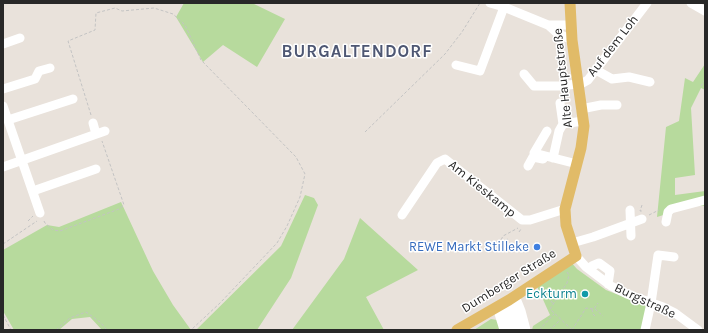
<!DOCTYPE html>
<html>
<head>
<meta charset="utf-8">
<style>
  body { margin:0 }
  #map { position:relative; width:708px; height:333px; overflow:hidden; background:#e9e2db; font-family:Karla,sans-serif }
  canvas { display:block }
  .frame { position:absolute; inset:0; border:4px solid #282828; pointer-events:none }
</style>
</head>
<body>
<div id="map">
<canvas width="708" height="333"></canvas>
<div class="frame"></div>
</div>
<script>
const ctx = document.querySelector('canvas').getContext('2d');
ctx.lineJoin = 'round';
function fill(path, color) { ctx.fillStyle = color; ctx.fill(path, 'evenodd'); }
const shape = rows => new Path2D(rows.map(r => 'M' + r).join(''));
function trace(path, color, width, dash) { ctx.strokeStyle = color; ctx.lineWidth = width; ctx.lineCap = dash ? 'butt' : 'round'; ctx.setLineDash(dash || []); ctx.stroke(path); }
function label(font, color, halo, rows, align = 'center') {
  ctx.font = font + ' Karla,sans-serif'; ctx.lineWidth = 3; ctx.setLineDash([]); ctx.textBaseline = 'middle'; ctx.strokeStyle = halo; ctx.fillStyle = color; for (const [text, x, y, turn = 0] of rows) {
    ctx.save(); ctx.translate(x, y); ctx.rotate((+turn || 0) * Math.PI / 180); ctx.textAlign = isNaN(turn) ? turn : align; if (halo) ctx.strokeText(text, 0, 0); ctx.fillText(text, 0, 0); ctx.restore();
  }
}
fill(shape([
  [184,3,252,3,285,19,257,67,223,45,203,62,176,17],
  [705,64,705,90,701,88,691,108,695,175,675,178,675,195,705,191,705,206,696,205,657,217,666,127,679,121,685,78,693,82],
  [305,195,314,198,318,205,291,278,257,330,196,330,281,246],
  [121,202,153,271,173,305,191,330,102,330,90,317,72,319,59,330,14,330,3,311,3,250,47,225,59,227],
  [360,218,418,270,366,297,384,330,292,330,344,259],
  [570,261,577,269,606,290,649,307,644,330,532,330,533,326,550,315,536,284],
  [491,319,497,320,502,330,474,330]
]), '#b7da9d');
trace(shape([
  [701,86,705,80],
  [91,115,68,41,95,30,96,13,115,8,122,11,154,8,173,14,185,25,201,60,296,157,305,174,300,197,287,226,277,243,220,303,191,330],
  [365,132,445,54,462,32,480,3],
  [642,205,640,211,642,211],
  [649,215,659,210],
  [28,221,33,216],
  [44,221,45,223,53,230,60,231,119,209,124,205,102,141],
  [519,232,521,229],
  [508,239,499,244,503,236,518,228],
  [3,244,37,221],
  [567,272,569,275,567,283,550,309,571,329],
  [543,288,553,304],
  [583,296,583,298],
  [592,309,593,314,595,316],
  [595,309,603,316],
  [3,315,11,330],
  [56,330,70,318,86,312,100,322,107,330],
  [539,330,554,314],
  [549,330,555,325,560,320],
  [572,330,586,308,594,309,598,303]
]), '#c3c3c3', 1, [3, 2]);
trace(shape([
  [490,3,504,7,548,25,571,25],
  [691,3,705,11],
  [548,25,557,33,572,40],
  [3,44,20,38],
  [456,65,480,71,504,7],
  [596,70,612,79,629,77,650,82],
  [524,74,534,86,560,86,577,84],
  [577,86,588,80,647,3],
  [3,89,35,79,39,71,50,68],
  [560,103,563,124],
  [3,106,40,213],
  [581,109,601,105,617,105],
  [8,120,73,99],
  [93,123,96,134],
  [547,131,534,153,577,164],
  [553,158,559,131,563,124,583,121],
  [528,166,533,157,543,159],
  [3,167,105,131],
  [33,191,96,169],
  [630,210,631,236],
  [402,215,437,163,445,159,522,220,530,220,565,209],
  [666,222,668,212,671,209,705,200],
  [572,243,593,237,642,219],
  [576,256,586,267,611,286,627,294,663,307,675,313,698,330],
  [589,269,592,266,599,263,610,271,608,284],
  [515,296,521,311,526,330],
  [509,300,513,307,519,330],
  [504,303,511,330],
  [497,307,504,330],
  [645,330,651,303,658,255,674,257]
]), '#fff', 9);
trace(shape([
  [457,330,509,300,576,256,566,225,565,209,581,148,584,126,572,40,570,3]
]), '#e1bb68', 11);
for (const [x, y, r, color] of [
  [537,247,4,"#3f7fe0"],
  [585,294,4,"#0f9aa8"]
]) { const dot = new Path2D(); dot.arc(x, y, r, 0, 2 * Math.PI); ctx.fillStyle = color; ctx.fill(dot); trace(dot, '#fff', 1.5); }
label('13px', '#282828', '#fff', [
  ["Auf dem Loh",613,46,-52],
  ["Alte Hauptstraße",563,78,-96],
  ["Am Kieskamp",482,189,39],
  ["Dumberger Straße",509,281,-32],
  ["Burgstraße",645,301,25]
]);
label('13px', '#366cbe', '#fff', [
  ["REWE Markt Stilleke",529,247]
], 'right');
label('13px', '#0d838f', '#fff', [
  ["Eckturm",577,294]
], 'right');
ctx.letterSpacing = '1px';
label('bold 17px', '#4e5773', '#fff', [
  ["BURGALTENDORF",357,52]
]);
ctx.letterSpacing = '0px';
</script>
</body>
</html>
